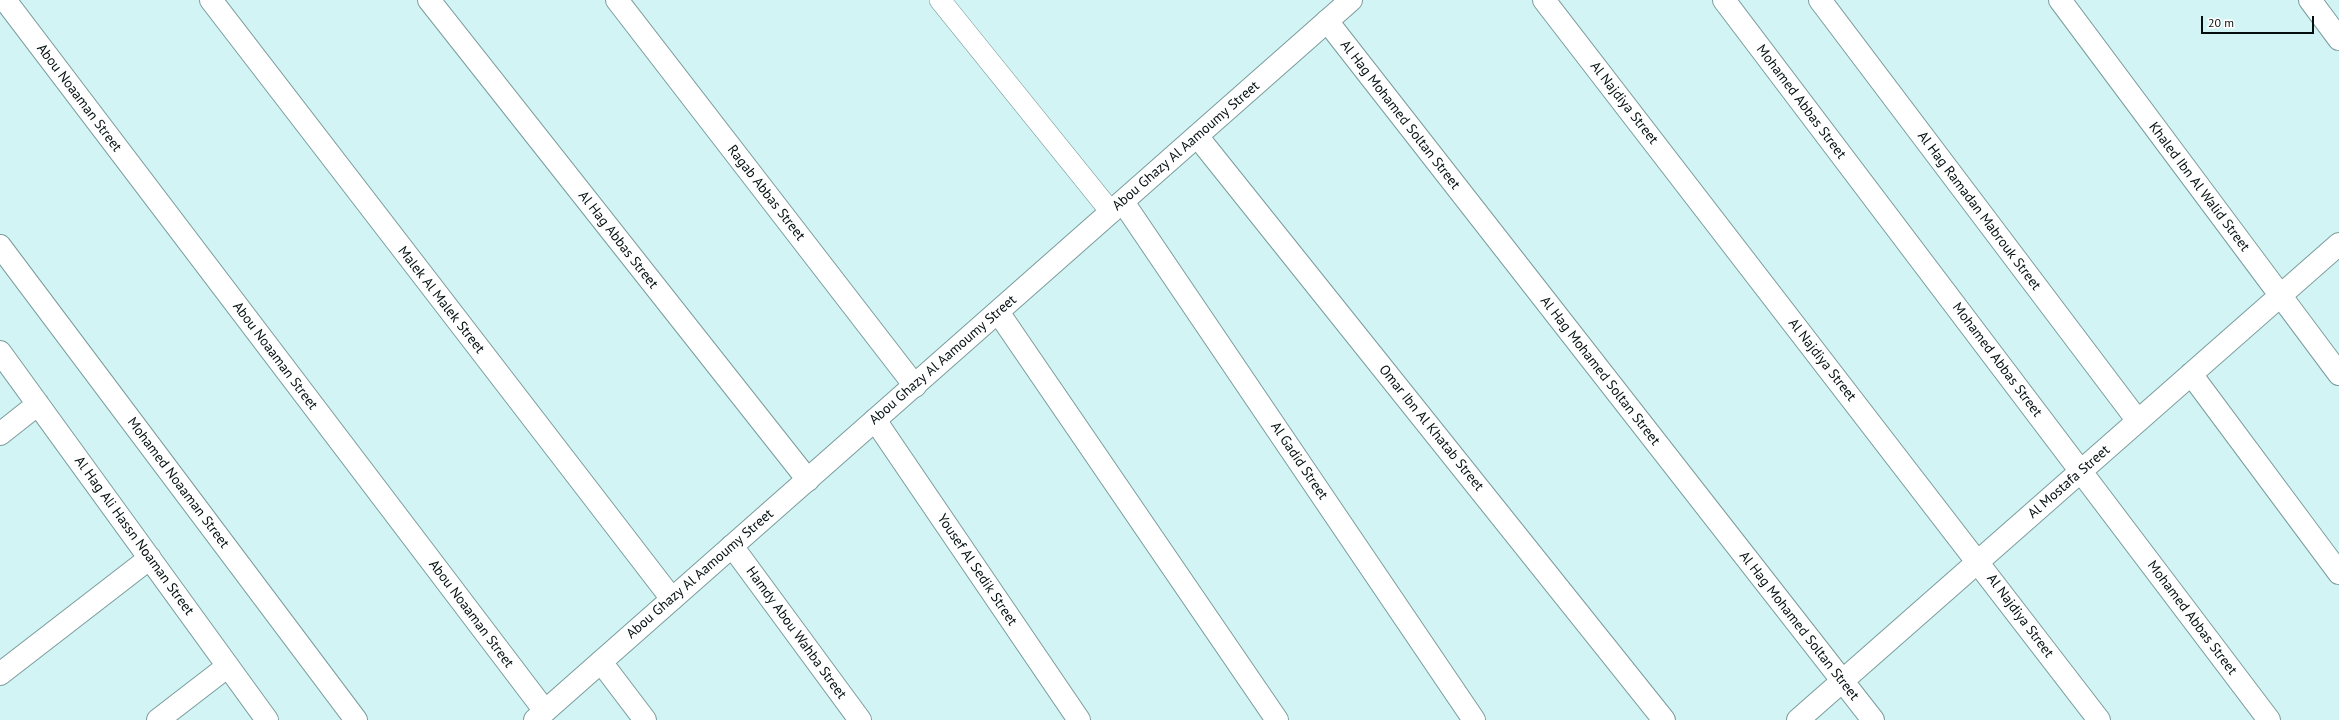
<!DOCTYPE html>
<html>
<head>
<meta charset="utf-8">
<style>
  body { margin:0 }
  #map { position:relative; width:2339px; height:720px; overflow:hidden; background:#d2f4f4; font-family:"PT Sans",sans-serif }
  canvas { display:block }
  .scale { position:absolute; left:2201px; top:16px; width:113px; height:18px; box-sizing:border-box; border:2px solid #030e0e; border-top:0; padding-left:5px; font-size:12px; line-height:14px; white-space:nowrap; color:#030e0e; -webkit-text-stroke:3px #fff; paint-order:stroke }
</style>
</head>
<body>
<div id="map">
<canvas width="2339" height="720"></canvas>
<div class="scale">20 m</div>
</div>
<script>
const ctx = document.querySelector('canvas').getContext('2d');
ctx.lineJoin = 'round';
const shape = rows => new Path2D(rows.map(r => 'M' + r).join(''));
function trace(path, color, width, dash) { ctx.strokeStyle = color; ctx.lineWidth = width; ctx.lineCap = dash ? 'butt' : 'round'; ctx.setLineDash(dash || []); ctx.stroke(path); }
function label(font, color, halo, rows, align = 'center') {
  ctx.font = font + ' "PT Sans",sans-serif'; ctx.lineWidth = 3; ctx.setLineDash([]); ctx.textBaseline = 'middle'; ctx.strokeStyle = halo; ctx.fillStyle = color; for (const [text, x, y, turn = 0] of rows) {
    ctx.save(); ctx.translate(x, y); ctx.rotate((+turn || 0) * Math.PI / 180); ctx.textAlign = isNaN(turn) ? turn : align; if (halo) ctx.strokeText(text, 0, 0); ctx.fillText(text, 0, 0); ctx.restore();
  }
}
const service = shape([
  [940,0,1111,212]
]);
const minor = shape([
  [5,0,545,711],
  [211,0,672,599],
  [429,0,808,480],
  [617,0,915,386],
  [1544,0,2099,720],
  [1724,0,2269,720],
  [1820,0,2138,421],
  [2060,0,2339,374],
  [2310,0,2339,39],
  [1327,21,1873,720],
  [1197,136,1664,720],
  [1123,202,1474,720],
  [0,246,356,720],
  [998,312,1277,720],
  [0,352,267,720],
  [2191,374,2339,573],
  [875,420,1079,720],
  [0,434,38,404],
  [732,546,860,720],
  [601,662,645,720],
  [0,674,150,558],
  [158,720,228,666],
  [1798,720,2339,244]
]);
const tertiary = shape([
  [535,720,1351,0]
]);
trace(service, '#7c9c9c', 22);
trace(minor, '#7c9c9c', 24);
trace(tertiary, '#7c9c9c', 24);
trace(service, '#fff', 21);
trace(minor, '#fff', 22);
trace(tertiary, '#fff', 22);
label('14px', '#030e0e', '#fff', [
  ["Abou Noaaman Street",79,98,53],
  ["Mohamed Abbas Street",1801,102,53],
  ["Al Najdiya Street",1624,103,52],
  ["Al Hag Mohamed Soltan Street",1400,115,52],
  ["Abou Ghazy Al Aamoumy Street",1186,146,-41],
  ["Khaled Ibn Al Walid Street",2199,187,53],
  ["Ragab Abbas Street",766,193,52],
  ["Al Hag Ramadan Mabrouk Street",1979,211,53],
  ["Al Hag Abbas Street",618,240,52],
  ["Malek Al Malek Street",441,300,52],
  ["Abou Noaaman Street",275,356,53],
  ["Abou Ghazy Al Aamoumy Street",943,360,-41],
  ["Al Najdiya Street",1822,360,52],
  ["Mohamed Abbas Street",1997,360,53],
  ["Al Hag Mohamed Soltan Street",1600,371,52],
  ["Omar Ibn Al Khatab Street",1431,428,51],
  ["Al Gadid Street",1299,461,56],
  ["Al Mostafa Street",2069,482,-41],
  ["Mohamed Noaaman Street",178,483,53],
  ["Al Hag Ali Hassn Noaman Street",134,536,54],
  ["Yousef Al Sedik Street",977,570,56],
  ["Abou Ghazy Al Aamoumy Street",700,574,-41],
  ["Abou Noaaman Street",471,614,53],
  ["Al Najdiya Street",2020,616,53],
  ["Mohamed Abbas Street",2192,618,53],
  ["Al Hag Mohamed Soltan Street",1799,626,52],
  ["Hamdy Abou Wahba Street",796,633,54]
]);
</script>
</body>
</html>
